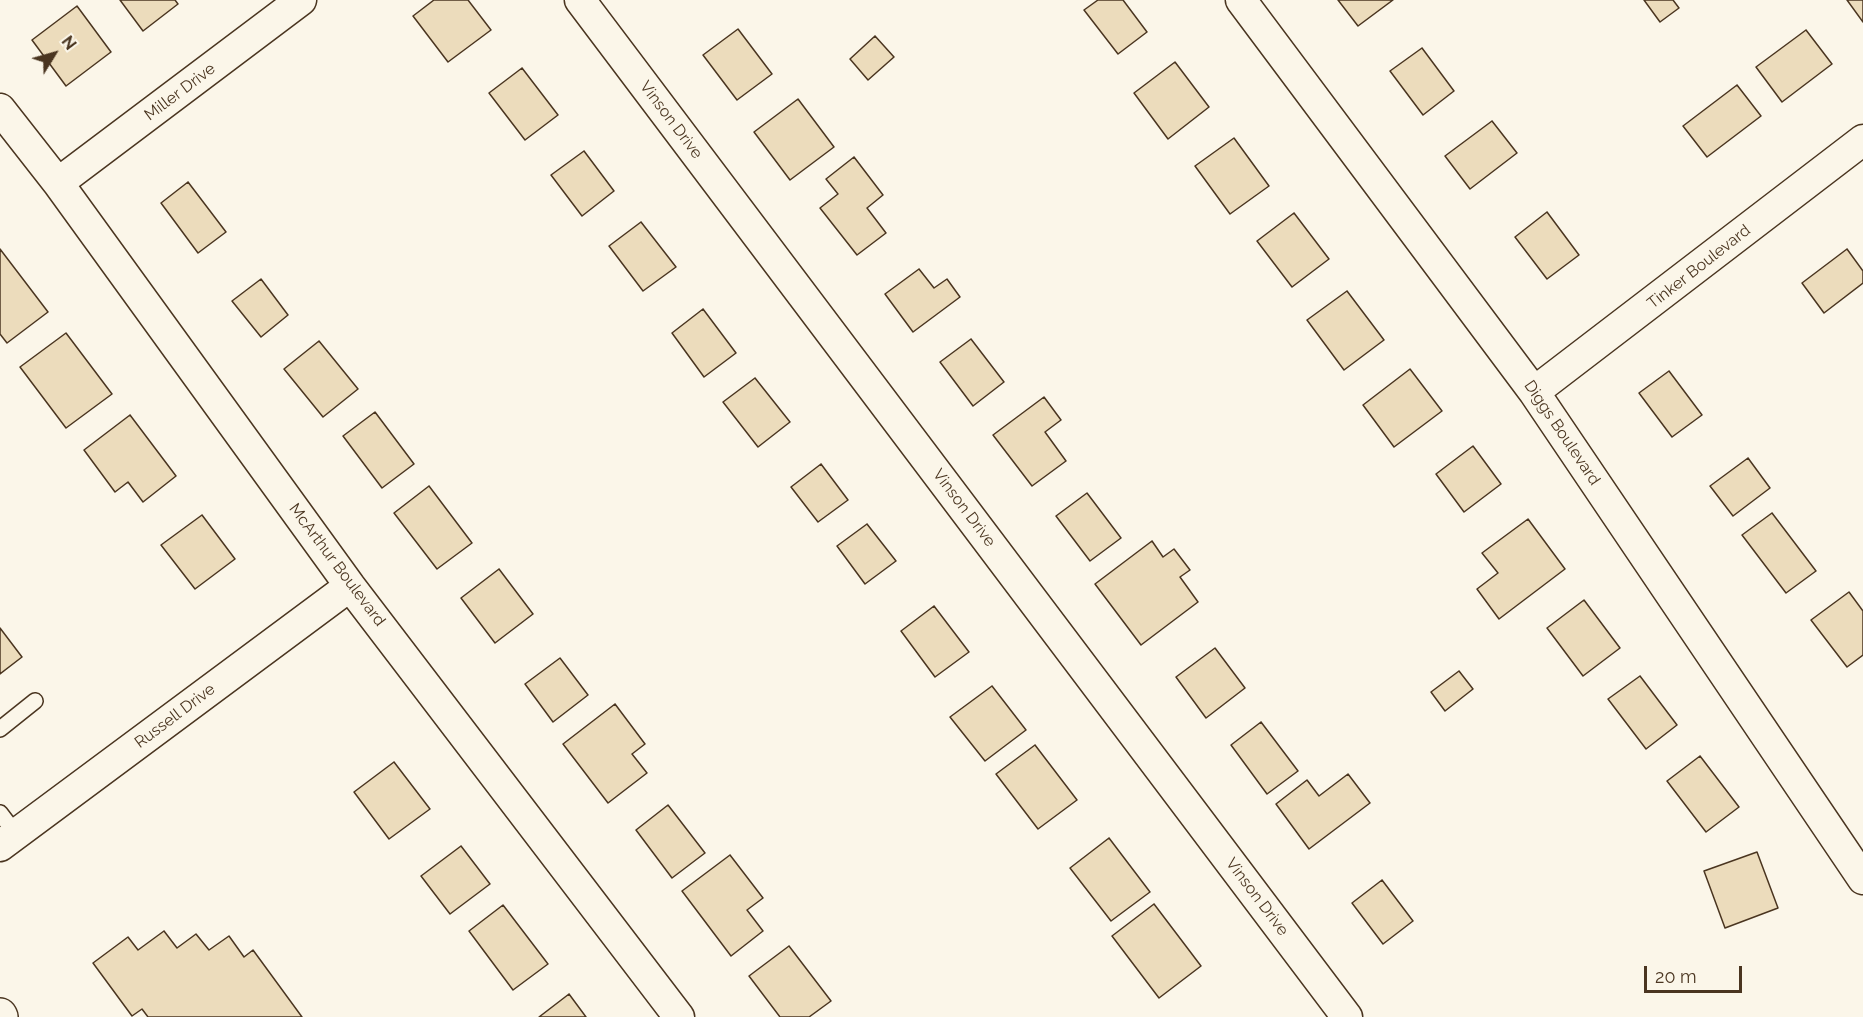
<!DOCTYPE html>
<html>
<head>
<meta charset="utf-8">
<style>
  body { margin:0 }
  #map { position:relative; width:1863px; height:1017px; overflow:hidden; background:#fbf6e9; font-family:Raleway,sans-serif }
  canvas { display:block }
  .north { position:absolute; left:24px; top:24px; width:60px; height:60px; -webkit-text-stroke:4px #fbf6e9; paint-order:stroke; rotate:53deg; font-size:16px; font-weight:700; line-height:24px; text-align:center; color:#4a3520 }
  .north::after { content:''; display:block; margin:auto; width:21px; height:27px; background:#4a3520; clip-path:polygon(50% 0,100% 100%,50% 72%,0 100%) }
  .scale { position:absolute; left:1644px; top:966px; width:98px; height:27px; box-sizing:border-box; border:3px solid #4a3520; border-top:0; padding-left:8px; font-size:18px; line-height:21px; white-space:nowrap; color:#4a3520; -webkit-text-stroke:4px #fbf6e9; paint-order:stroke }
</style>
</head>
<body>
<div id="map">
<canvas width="1863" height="1017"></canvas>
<div class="north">N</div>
<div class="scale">20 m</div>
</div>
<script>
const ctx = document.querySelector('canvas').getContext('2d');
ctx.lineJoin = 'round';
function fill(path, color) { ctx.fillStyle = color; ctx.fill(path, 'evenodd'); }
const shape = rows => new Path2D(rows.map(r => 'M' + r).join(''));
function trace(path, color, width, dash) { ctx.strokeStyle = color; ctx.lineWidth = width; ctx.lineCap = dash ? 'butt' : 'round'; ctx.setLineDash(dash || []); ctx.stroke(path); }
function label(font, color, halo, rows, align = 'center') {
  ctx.font = font + ' Raleway,sans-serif'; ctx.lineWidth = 4.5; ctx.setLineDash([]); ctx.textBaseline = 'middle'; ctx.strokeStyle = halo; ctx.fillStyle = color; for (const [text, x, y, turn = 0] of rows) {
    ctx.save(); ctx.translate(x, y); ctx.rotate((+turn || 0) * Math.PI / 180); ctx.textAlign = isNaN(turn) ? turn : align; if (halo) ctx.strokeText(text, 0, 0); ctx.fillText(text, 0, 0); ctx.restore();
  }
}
const building = shape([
  [120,0,175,0,178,4,143,31,120,0],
  [434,0,468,0,491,30,448,62,413,16,434,0],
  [1098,0,1123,0,1147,32,1118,54,1084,10,1098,0],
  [1338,0,1393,0,1358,26,1338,0],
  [1644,0,1673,0,1679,8,1660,22,1644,0],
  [1847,0,1863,0,1863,22,1847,0],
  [77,6,111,52,66,86,32,40,77,6],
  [738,29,772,74,737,100,703,55,738,29],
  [1806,30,1832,64,1782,102,1756,67,1806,30],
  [875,36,894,57,868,80,850,59,875,36],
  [1422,48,1454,91,1423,115,1390,71,1422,48],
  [1175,62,1209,107,1168,139,1134,93,1175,62],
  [522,68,558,115,525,140,489,93,522,68],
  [1737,85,1761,116,1707,157,1683,126,1737,85],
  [798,99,834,147,790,180,754,132,798,99],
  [1492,121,1517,153,1470,189,1445,156,1492,121],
  [1234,138,1269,186,1230,214,1195,166,1234,138],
  [584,151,614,191,582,216,551,175,584,151],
  [854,157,883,195,867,208,886,233,857,255,820,208,838,194,826,179,854,157],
  [188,182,226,232,198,253,161,203,188,182],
  [1547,212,1579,255,1547,279,1515,237,1547,212],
  [1294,213,1329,259,1292,287,1257,241,1294,213],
  [641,222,676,267,643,291,609,246,641,222],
  [0,249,48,312,7,343,0,334,0,249],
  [1847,249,1863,271,1863,283,1824,313,1802,283,1847,249],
  [919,269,934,288,947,279,960,297,913,332,885,294,919,269],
  [261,279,288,315,261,337,232,301,261,279],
  [1347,291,1384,340,1344,370,1307,320,1347,291],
  [703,309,736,353,704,377,672,333,703,309],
  [66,333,112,394,66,428,20,367,66,333],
  [971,339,1004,382,973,406,940,362,971,339],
  [319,341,358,389,323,417,284,369,319,341],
  [1410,369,1442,411,1394,447,1363,405,1410,369],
  [1669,371,1702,415,1672,437,1639,393,1669,371],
  [755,378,790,422,758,447,723,402,755,378],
  [1044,397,1061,420,1045,432,1066,461,1032,486,993,435,1044,397],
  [375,412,414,464,382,488,343,436,375,412],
  [130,415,176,476,143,502,128,482,115,492,84,450,130,415],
  [1473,446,1501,484,1464,512,1436,474,1473,446],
  [1748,458,1770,488,1733,516,1710,486,1748,458],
  [821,464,848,500,818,522,791,487,821,464],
  [429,486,472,543,437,569,394,513,429,486],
  [1087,493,1121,538,1090,561,1056,516,1087,493],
  [1772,513,1816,571,1786,593,1742,535,1772,513],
  [202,515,235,559,195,589,161,545,202,515],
  [1528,519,1565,569,1499,619,1477,589,1498,573,1482,553,1528,519],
  [867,524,896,561,865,584,837,546,867,524],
  [1152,541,1163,557,1174,549,1190,570,1180,577,1198,602,1141,645,1095,584,1152,541],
  [499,569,533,614,495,643,461,598,499,569],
  [1849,592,1863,611,1863,655,1847,667,1811,620,1849,592],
  [1584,600,1620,648,1583,676,1547,628,1584,600],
  [934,606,969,652,935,677,901,631,934,606],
  [0,628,22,657,0,674,0,628],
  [1215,648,1245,688,1206,718,1176,677,1215,648],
  [560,658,588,695,553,722,525,684,560,658],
  [1459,671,1473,689,1445,711,1431,692,1459,671],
  [1640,676,1677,725,1646,749,1608,699,1640,676],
  [992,686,1026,730,985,761,950,717,992,686],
  [615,704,645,744,632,754,647,773,608,803,563,744,615,704],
  [1261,722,1298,771,1267,794,1231,745,1261,722],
  [1035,745,1077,800,1038,829,996,774,1035,745],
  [1700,756,1739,807,1706,832,1667,781,1700,756],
  [394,762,430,809,389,839,354,792,394,762],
  [1348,774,1370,803,1309,849,1276,804,1307,780,1319,796,1348,774],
  [668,805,705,853,672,878,636,830,668,805],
  [1109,838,1150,892,1111,921,1070,868,1109,838],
  [461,846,490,884,450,914,421,876,461,846],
  [1757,852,1778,908,1725,928,1704,871,1757,852],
  [730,855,763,898,747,910,763,931,731,956,682,891,730,855],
  [1382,880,1413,921,1383,944,1352,903,1382,880],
  [1154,904,1201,966,1159,998,1112,936,1154,904],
  [503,905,548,964,513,990,469,931,503,905],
  [164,931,177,948,196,934,209,950,229,936,244,957,253,950,302,1017,148,1017,142,1009,132,1016,93,963,128,937,138,950,164,931],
  [789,946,831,1001,809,1017,780,1017,749,976,789,946],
  [569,994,586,1017,539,1017,569,994]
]);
fill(building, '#ecdcbc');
trace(building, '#4a3520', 1.5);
const lane = shape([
  [0,729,35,701],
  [0,813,16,834]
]);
const street = shape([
  [580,0,1347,1017],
  [1241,0,1534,392,1863,879],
  [0,109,58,183,350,586,679,1017],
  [58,183,301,0],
  [1534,392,1863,140],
  [0,846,350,586]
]);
const secondary = shape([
  [0,1015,1,1017]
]);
trace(lane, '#4a3520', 18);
trace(street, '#4a3520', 33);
trace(secondary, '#4a3520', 36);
trace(lane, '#fbf6e9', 15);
trace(street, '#fbf6e9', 30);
trace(secondary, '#fbf6e9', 33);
label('16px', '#4a3520', '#fbf6e9', [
  ["Miller Drive",180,92,-37],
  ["Vinson Drive",671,120,53],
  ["Tinker Boulevard",1699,267,-38],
  ["Diggs Boulevard",1562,433,56],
  ["Vinson Drive",964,508,53],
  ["McArthur Boulevard",337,565,53],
  ["Russell Drive",175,716,-37],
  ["Vinson Drive",1257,897,53]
]);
</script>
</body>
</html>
